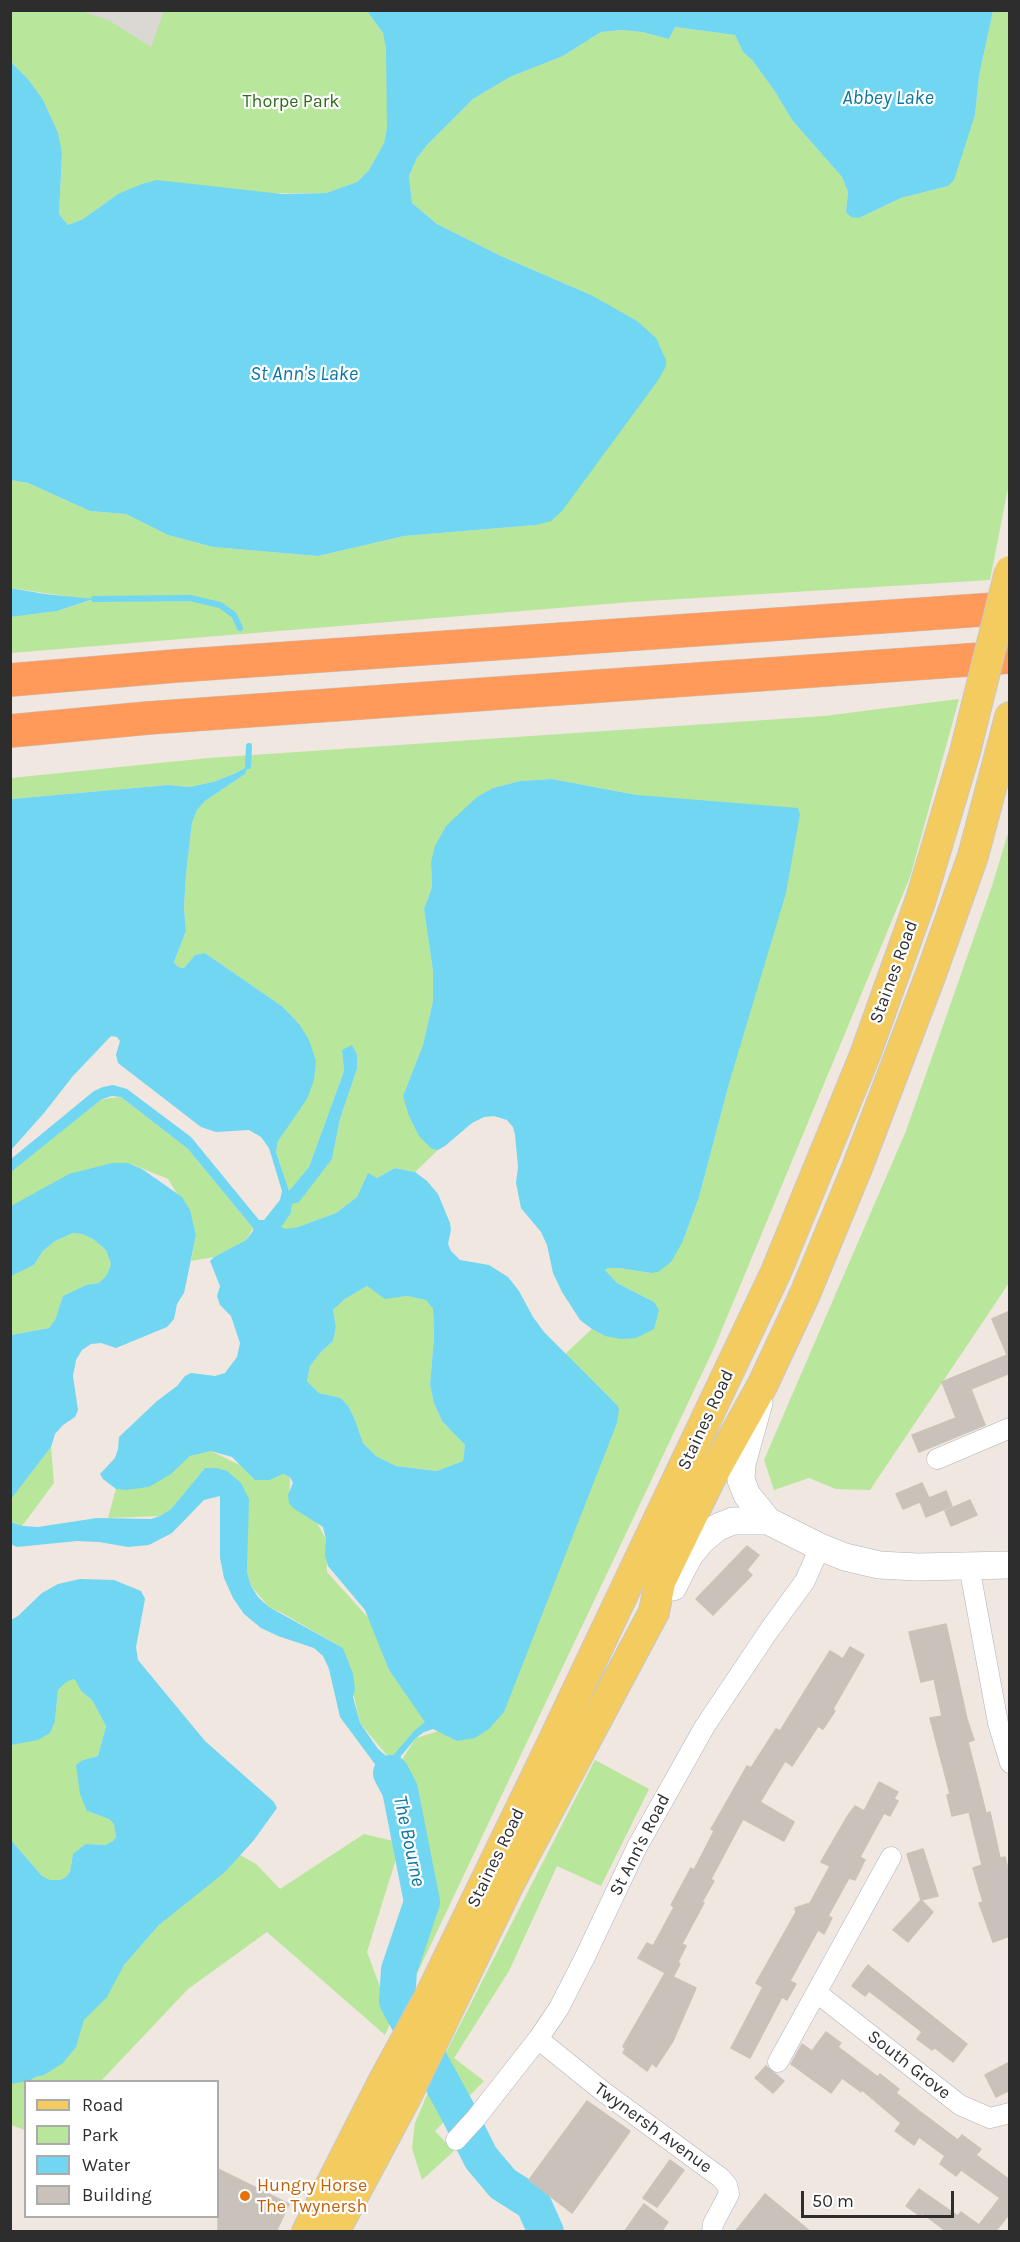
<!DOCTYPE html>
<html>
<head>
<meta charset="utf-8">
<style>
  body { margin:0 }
  #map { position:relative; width:1020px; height:2242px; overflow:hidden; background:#efe7e0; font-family:Karla,sans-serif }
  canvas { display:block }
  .frame { position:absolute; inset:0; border:12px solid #2d2d2d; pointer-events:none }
  .legend { position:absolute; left:24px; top:2080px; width:195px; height:138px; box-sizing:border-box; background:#fff; border:2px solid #ababab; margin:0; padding:8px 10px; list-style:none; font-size:18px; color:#2d2d2d }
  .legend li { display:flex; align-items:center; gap:12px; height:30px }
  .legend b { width:30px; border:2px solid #ababab }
  .scale { position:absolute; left:801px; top:2191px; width:153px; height:27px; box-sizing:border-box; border:3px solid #2d2d2d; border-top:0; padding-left:8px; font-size:18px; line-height:21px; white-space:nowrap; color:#2d2d2d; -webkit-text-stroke:4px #fff; paint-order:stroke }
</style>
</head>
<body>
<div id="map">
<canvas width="1020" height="2242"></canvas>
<div class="frame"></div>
<ul class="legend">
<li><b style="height:8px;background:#f4cb5f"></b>Road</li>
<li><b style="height:16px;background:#b8e69b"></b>Park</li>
<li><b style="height:16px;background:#71d6f2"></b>Water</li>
<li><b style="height:16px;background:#c8c2bb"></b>Building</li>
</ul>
<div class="scale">50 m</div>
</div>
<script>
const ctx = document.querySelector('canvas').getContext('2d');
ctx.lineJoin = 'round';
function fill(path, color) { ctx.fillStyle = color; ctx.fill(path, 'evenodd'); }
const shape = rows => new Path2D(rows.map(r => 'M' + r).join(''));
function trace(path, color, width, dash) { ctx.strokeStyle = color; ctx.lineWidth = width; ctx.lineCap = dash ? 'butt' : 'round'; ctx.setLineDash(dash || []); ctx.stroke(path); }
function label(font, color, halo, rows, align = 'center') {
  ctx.font = font + ' Karla,sans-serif'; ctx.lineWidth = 4.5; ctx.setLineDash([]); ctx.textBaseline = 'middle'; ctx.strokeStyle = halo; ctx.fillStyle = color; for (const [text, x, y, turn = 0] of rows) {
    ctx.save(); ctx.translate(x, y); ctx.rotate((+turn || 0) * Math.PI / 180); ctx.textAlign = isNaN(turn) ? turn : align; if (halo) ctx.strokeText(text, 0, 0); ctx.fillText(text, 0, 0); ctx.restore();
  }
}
fill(shape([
  [10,11,367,11,383,33,387,48,387,128,384,143,369,170,357,182,326,193,118,194,83,219,68,225,59,214,62,153,27,78,11,62],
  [993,11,1009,11,1010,478,990,580,631,602,11,653,10,617,57,611,92,600,11,588,11,480,28,483,90,511,126,514,168,535,213,547,318,556,404,536,536,525,591,295,501,256,437,224,412,203,409,176,417,158,427,145,473,99,510,77,563,56,601,32,622,30,642,32,669,39,675,27,735,35,743,52,752,60,774,90,792,120,842,177,848,192,846,212,859,218,901,198,948,186,975,115,979,76],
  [959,699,910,877,715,1346,414,1980,418,1958,436,1891,413,1816,416,1801,413,1785,400,1770,399,1764,416,1738,439,1731,457,1741,617,1405,565,1354,592,1329,605,1336,654,1302,617,1283,605,1270,608,1268,619,1268,650,1273,683,1241,699,1197,730,1080,637,795,552,779,520,781,493,788,431,862,432,887,424,909,433,971,433,1001,423,1045,403,1096,432,1149,438,1150,415,1172,395,1168,377,1178,368,1174,357,1197,336,1213,298,1227,286,1230,280,1227,291,1213,292,1204,332,1159,340,1119,357,1069,342,1050,344,1071,309,1167,289,1192,276,1152,278,1141,283,1133,299,1024,283,1007,205,953,195,956,184,968,178,967,174,962,186,931,184,908,186,874,192,823,197,810,205,801,245,774,247,766,236,773,213,782,189,787,168,785,11,799,11,778,209,758,824,716],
  [1009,830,1009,1283,870,1490,836,1489,809,1478,774,1490,764,1460,906,1131,992,886],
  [121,1097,188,1149,253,1228,246,1240,214,1257,191,1261,196,1235,191,1216,168,1179,131,1164,11,1207,10,1172,102,1099],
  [73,1233,82,1234,93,1239,106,1250,111,1264,107,1275,99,1283,86,1285,63,1296,55,1320,49,1328,11,1335,10,1276,34,1265,43,1251,55,1241],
  [367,1286,386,1298,407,1296,426,1300,433,1309,434,1336,430,1385,434,1403,442,1421,465,1445,463,1461,438,1471,396,1466,376,1456,363,1443,355,1420,349,1407,341,1398,319,1393,307,1381,310,1366,321,1352,333,1341,336,1327,333,1310,345,1299],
  [51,1447,54,1483,22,1526,11,1521,10,1499],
  [211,1451,270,1480,283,1474,290,1477,289,1503,317,1523,326,1539,327,1572,371,1621,389,1670,426,1722,390,1759,360,1723,343,1648,282,1613,269,1607,251,1586,247,1572,248,1499,205,1468,171,1509,160,1516,108,1518,116,1489,149,1487,190,1456],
  [73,1679,77,1681,81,1691,92,1700,106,1726,98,1756,83,1760,87,1811,109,1819,114,1824,116,1837,113,1841,105,1845,86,1844,73,1854,70,1872,66,1877,60,1880,49,1880,42,1876,11,1840,10,1745,55,1721,58,1690,64,1683],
  [595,1760,649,1789,601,1886,557,1866,509,1971,454,2058,484,2081,435,2131,454,2151,422,2180,412,2148,415,2123,440,2064],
  [364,1834,401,1843,367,1952,392,2019,385,2035,267,1932,188,1989,101,2081,26,2082,25,2130,11,2125,11,2083,84,2020,124,1965,159,1925,240,1855,256,1864,280,1889]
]), '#b8e69b');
fill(shape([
  [81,11,164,11,151,47,108,20]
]), '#dbd7d3');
fill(shape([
  [367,11,993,11,979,76,975,115,954,180,948,186,901,198,859,218,851,217,846,212,848,192,842,177,792,120,774,90,752,60,743,52,735,35,675,27,669,39,642,32,622,30,601,32,563,56,510,77,473,99,427,145,417,158,409,176,412,203,437,224,501,256,591,295,637,321,656,338,666,360,666,366,659,379,562,511,551,521,536,525,404,536,318,556,213,547,168,535,126,514,90,511,28,483,11,480,11,62,27,78,43,100,58,133,62,153,59,214,68,225,83,219,118,194,142,184,157,180,282,194,326,193,357,182,369,170,384,143,387,128,386,48,383,33],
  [10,588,45,594,94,599,57,611,11,617],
  [248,766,245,774,205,801,197,810,192,823,186,874,184,908,186,931,174,962,178,967,184,968,195,955,205,953,283,1007,299,1024,309,1040,316,1061,314,1080,307,1099,278,1141,276,1152,289,1191,309,1167,344,1071,342,1050,352,1045,357,1055,357,1069,340,1119,332,1159,299,1202,292,1204,291,1213,281,1227,286,1229,298,1227,336,1213,357,1197,368,1173,377,1178,395,1168,415,1172,427,1181,438,1194,450,1223,451,1230,448,1244,451,1251,460,1260,489,1265,508,1277,519,1291,533,1317,544,1332,617,1405,619,1409,617,1423,504,1712,489,1729,475,1738,457,1741,433,1729,424,1732,416,1738,401,1756,399,1764,400,1770,413,1785,416,1801,415,1812,413,1816,399,1821,399,1812,386,1779,340,1717,329,1669,323,1656,314,1648,278,1636,261,1628,244,1614,233,1598,224,1578,220,1558,220,1496,204,1500,172,1533,149,1545,128,1547,99,1542,77,1541,17,1547,11,1544,11,1522,23,1526,38,1527,97,1518,151,1519,160,1516,171,1509,205,1468,216,1468,227,1471,241,1483,249,1499,247,1572,251,1586,258,1597,269,1607,343,1648,353,1674,355,1689,353,1697,360,1723,378,1749,390,1759,415,1730,425,1722,389,1670,365,1610,328,1566,325,1555,326,1539,323,1527,293,1508,289,1503,288,1495,293,1483,290,1477,283,1474,270,1480,255,1480,232,1457,211,1451,190,1456,171,1474,149,1487,126,1490,116,1489,103,1479,100,1474,115,1458,118,1449,119,1437,157,1401,177,1386,185,1376,191,1373,215,1376,225,1373,237,1357,240,1343,231,1316,220,1305,217,1296,220,1286,210,1261,214,1257,246,1240,253,1231,253,1228,188,1149,121,1097,112,1096,102,1099,11,1172,11,1159,94,1091,103,1087,113,1085,127,1089,191,1137,259,1220,264,1220,280,1200,282,1191,269,1148,261,1137,249,1130,216,1132,201,1127,118,1063,116,1055,120,1041,117,1037,111,1036,73,1076,44,1113,11,1150,11,799,168,785,189,787,213,782,236,773],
  [367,1286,385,1299,407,1296,426,1300,433,1309,434,1336,430,1385,434,1403,442,1421,465,1445,463,1461,437,1471,396,1466,376,1456,363,1443,355,1420,349,1407,341,1398,319,1393,307,1381,310,1366,321,1352,333,1341,336,1327,333,1310,345,1299],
  [552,779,637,795,798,808,800,814,786,893,730,1080,699,1197,683,1241,671,1262,658,1272,651,1273,619,1268,608,1268,605,1270,617,1283,654,1302,659,1310,654,1329,636,1338,621,1339,605,1336,592,1329,580,1320,562,1292,553,1273,547,1245,541,1232,521,1208,516,1183,518,1167,515,1135,513,1127,507,1120,494,1116,484,1117,472,1123,445,1146,438,1150,432,1149,419,1136,409,1116,403,1096,423,1045,433,1001,433,971,424,909,432,887,431,862,435,846,446,826,477,797,493,788,520,781],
  [112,1163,128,1163,142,1169,182,1197,190,1210,196,1235,184,1293,177,1304,174,1319,167,1327,116,1348,101,1343,91,1344,82,1350,76,1360,73,1376,78,1410,75,1417,63,1425,55,1434,51,1447,11,1499,11,1335,49,1328,55,1320,63,1296,86,1285,99,1283,107,1275,111,1264,106,1250,93,1239,82,1234,73,1233,55,1241,43,1251,34,1265,11,1276,11,1206,69,1174],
  [80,1579,114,1580,141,1591,145,1599,136,1647,138,1660,205,1741,274,1802,277,1808,254,1840,225,1872,159,1925,124,1965,107,1997,84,2020,76,2047,63,2063,44,2075,35,2077,29,2081,11,2084,11,1840,42,1876,50,1880,60,1880,66,1877,70,1872,73,1854,83,1846,86,1844,105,1845,113,1841,116,1837,114,1824,109,1819,87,1811,80,1794,76,1765,83,1760,98,1756,106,1726,92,1700,81,1691,76,1681,73,1679,65,1683,58,1690,55,1721,50,1733,38,1740,11,1745,11,1620,18,1616,42,1593,58,1584]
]), '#71d6f2');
trace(shape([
  [94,599,190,598,220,605,234,615,240,628],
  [248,766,249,746]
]), '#71d6f2', 6);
trace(shape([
  [391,1773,400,1790,422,1902,399,1970,397,2001,457,2110,481,2158,503,2184,533,2203,546,2232]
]), '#71d6f2', 36);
const building = shape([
  [1010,1311,1010,1373,971,1389,985,1425,919,1452,912,1435,956,1418,942,1382,1007,1355,992,1319,1010,1311],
  [922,1483,929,1498,903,1509,896,1494,922,1483],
  [946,1491,952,1506,926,1517,920,1502,946,1491],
  [970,1500,977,1515,951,1526,945,1511,970,1500],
  [747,1546,759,1555,747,1570,752,1575,713,1615,696,1599,747,1546],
  [946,1624,967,1719,974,1740,968,1742,977,1777,986,1813,990,1812,1000,1858,1005,1857,1010,1877,1010,1936,993,1942,979,1903,983,1902,973,1868,982,1865,969,1812,952,1816,947,1795,950,1794,930,1718,942,1716,934,1679,921,1682,909,1632,946,1624],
  [850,1647,864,1655,833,1709,835,1711,823,1729,818,1726,792,1766,785,1761,760,1802,794,1822,784,1841,743,1819,711,1879,714,1881,702,1902,704,1903,682,1944,686,1946,678,1962,680,1964,673,1977,638,1958,647,1943,653,1946,674,1907,671,1905,691,1868,694,1870,714,1831,711,1829,747,1766,751,1768,776,1729,780,1731,830,1651,843,1659,850,1647],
  [879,1782,898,1792,894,1799,898,1801,890,1816,884,1813,860,1857,865,1860,855,1880,849,1878,828,1916,832,1918,824,1934,818,1930,790,1981,796,1984,787,2000,782,1997,750,2058,731,2048,763,1987,756,1983,796,1912,795,1908,810,1903,830,1866,821,1862,847,1817,855,1806,864,1811,879,1782],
  [923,1849,938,1896,921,1900,907,1854,923,1849],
  [921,1900,933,1912,908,1942,893,1930,921,1900],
  [868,1965,967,2044,953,2062,935,2048,932,2050,917,2039,922,2032,869,1991,865,1996,852,1986,868,1965],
  [665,1973,696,1988,673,2041,656,2067,652,2063,647,2071,623,2053,625,2049,623,2046,665,1973],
  [826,2032,841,2043,838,2047,878,2077,880,2074,899,2089,896,2093,917,2109,914,2113,918,2110,958,2140,962,2135,981,2149,976,2155,1010,2180,1010,2213,995,2232,947,2232,922,2213,920,2216,906,2206,919,2189,958,2216,961,2212,979,2225,1000,2198,961,2170,956,2176,940,2164,945,2156,919,2137,914,2145,895,2131,901,2123,862,2090,861,2092,842,2078,831,2093,791,2064,802,2044,812,2051,826,2032],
  [1010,2062,1010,2090,996,2097,985,2075,1010,2062],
  [766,2066,784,2081,773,2093,755,2078,766,2066],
  [587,2101,630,2131,572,2213,529,2180,587,2101],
  [670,2160,684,2170,657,2207,643,2198,670,2160],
  [218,2169,289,2204,276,2232,218,2232,218,2169],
  [765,2194,811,2232,735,2232,765,2194],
  [644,2204,668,2222,661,2232,624,2232,644,2204]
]);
fill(building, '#c8c2bb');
trace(building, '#cbc3b9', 1.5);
const street = shape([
  [937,1459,1010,1428],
  [969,1566,998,1723,1010,1763],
  [817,1993,960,2105,990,2118,1010,2113],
  [538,2039,605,2093,721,2178,727,2185,729,2194,713,2224,712,2232],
  [778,2062,891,1857],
  [456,2140,476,2118,538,2039,559,2008,585,1957,637,1847,705,1726,770,1629,805,1581,820,1547]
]);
const secondary = shape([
  [759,1403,742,1464,741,1480,747,1495,768,1521,820,1547,845,1557,879,1565,917,1567,1010,1565],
  [673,1587,689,1556,702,1540,718,1527,733,1521,768,1521]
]);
const primary = shape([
  [307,2232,382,2084,430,1996,550,1748,776,1272,865,1055,921,899,965,752],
  [334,2232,405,2099,509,1884,654,1612,660,1582,710,1479,763,1384,805,1294,857,1168,931,974,973,856,1010,717]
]);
const highway = shape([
  [10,680,175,666,1010,608],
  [10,731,148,718,1010,657]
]);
trace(street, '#b0b3bd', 21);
trace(secondary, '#b0b3bd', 28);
trace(primary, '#c8c8c8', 32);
trace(highway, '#c8c8c8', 34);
trace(street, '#fff', 20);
trace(secondary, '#fff', 27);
trace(primary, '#f4cb5f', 30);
trace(highway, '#ff9a5a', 33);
const primaryBridge = shape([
  [965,752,1010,571]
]);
trace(primaryBridge, '#c8c8c8', 32, []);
trace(primaryBridge, '#f4cb5f', 30);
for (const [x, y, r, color] of [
  [245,2196,6,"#e8710a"]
]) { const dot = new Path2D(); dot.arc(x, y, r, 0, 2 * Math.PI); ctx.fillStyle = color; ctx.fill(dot); trace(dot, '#fff', 2); }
label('18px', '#2f6e19', '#fff', [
  ["Thorpe Park",291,102]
]);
label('18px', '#2d2d2d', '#fff', [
  ["Staines Road",894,972,-70],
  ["Staines Road",706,1420,-65],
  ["St Ann's Road",640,1845,-63],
  ["Staines Road",496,1858,-64],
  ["South Grove",909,2065,38],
  ["Twynersh Avenue",653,2128,36]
]);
label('18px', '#c56008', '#fff', [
  ["Hungry Horse",257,2186],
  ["The Twynersh",257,2207]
], 'left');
label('italic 20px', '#0a76a4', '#fff', [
  ["Abbey Lake",888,98],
  ["St Ann's Lake",304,374],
  ["The Bourne",409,1841,78]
]);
</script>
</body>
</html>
